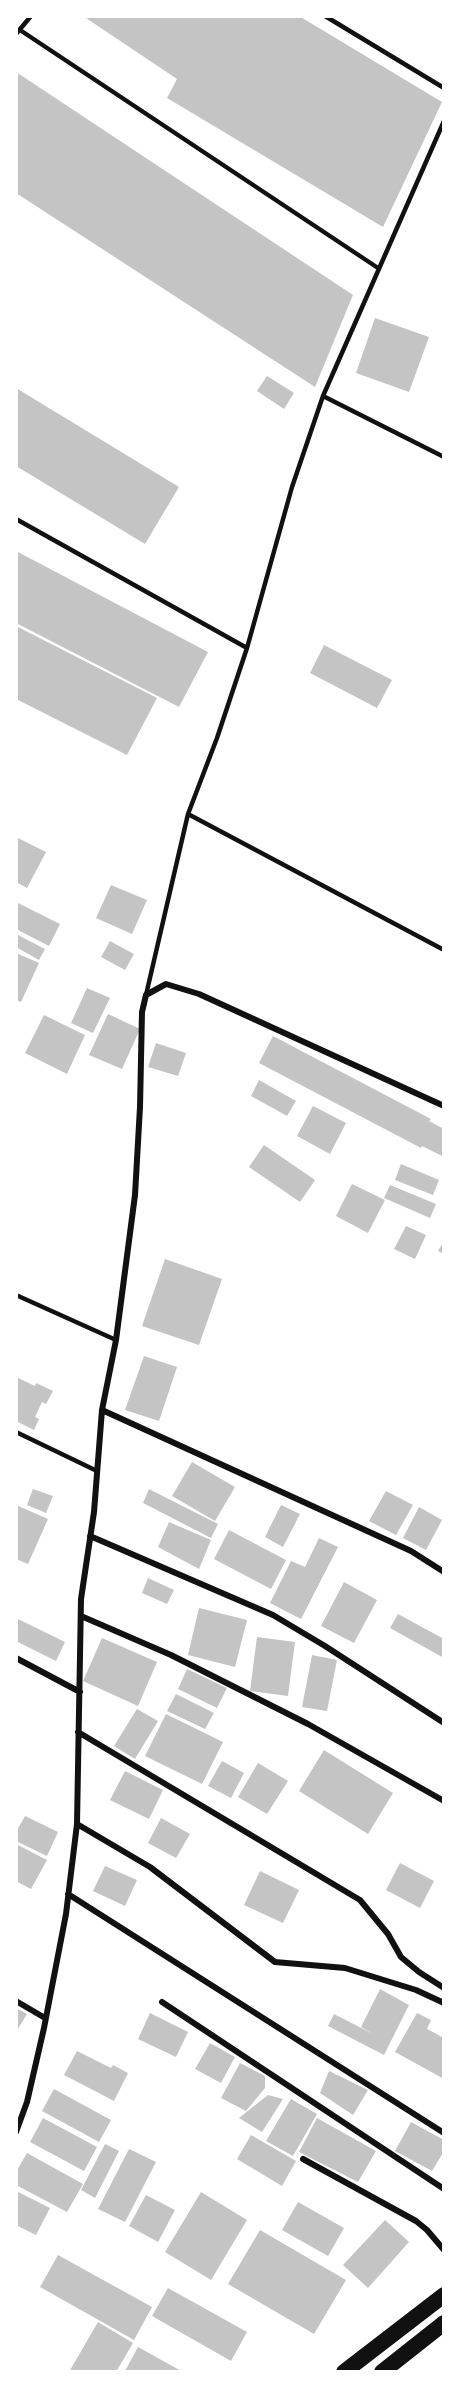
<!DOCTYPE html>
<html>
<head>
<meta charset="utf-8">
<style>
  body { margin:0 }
  #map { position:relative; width:460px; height:2388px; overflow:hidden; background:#fff; font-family:Manrope,sans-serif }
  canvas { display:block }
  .frame { position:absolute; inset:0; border:18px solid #fff; pointer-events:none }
</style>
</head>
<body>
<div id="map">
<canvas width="460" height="2388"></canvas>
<div class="frame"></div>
</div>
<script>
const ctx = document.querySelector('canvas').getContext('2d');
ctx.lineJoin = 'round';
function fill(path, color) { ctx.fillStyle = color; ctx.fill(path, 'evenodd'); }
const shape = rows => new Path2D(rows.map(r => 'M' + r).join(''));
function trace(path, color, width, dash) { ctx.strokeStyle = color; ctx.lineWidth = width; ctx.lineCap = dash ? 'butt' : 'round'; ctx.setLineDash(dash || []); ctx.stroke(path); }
fill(shape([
  [83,16,299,16,442,102,383,227,167,98,177,79],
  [16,72,353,295,315,387,16,193],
  [375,318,429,337,409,392,356,373],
  [267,376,294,393,284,409,257,391],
  [16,388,179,487,145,544,16,466],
  [16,551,208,652,179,707,16,623],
  [16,626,157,698,127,755,16,699],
  [324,645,392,680,377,708,310,673],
  [16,837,46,852,27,888,16,882],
  [111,885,147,900,132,934,96,918],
  [16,902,60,924,49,946,16,929],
  [16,934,45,949,39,960,16,947],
  [110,941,134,954,125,970,101,957],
  [16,953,39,963,21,1002,16,1000],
  [87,988,110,998,93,1033,71,1023],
  [108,1014,140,1029,122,1069,89,1055],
  [44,1015,85,1035,67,1074,25,1053],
  [273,1036,431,1119,429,1121,444,1129,444,1157,422,1146,421,1148,259,1063],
  [156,1043,186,1053,178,1076,148,1067],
  [259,1080,296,1101,287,1116,251,1096],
  [313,1106,346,1123,330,1154,297,1136],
  [264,1145,315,1180,300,1202,249,1167],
  [401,1164,439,1180,433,1195,395,1180],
  [352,1184,385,1200,368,1233,336,1216],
  [390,1185,436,1204,430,1218,384,1198],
  [406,1226,426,1235,415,1259,394,1249],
  [444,1241,444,1254,438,1251],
  [165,1259,222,1279,199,1345,142,1326],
  [144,1356,177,1367,159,1421,125,1410],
  [16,1377,35,1386,36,1383,53,1391,46,1404,42,1402,35,1417,39,1419,34,1430,16,1421],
  [192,1462,235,1487,215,1521,172,1496],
  [33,1489,53,1496,46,1513,27,1505],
  [149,1489,218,1524,211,1538,143,1503],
  [386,1491,413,1505,396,1535,369,1521],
  [16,1505,48,1519,28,1564,16,1559],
  [281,1505,300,1514,283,1547,265,1537],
  [419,1507,442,1520,426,1550,403,1538],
  [169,1522,211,1540,199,1569,158,1547],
  [229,1530,286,1560,271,1589,214,1559],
  [319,1538,338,1547,301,1619,270,1603,291,1561,305,1567],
  [148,1578,174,1590,167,1604,142,1593],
  [344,1582,377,1600,354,1643,321,1626],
  [199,1608,247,1620,235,1667,188,1655],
  [398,1614,444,1639,444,1658,390,1628],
  [16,1618,65,1642,56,1661,16,1641],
  [257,1637,295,1642,288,1696,250,1691],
  [102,1638,157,1662,138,1706,83,1681],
  [312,1655,337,1660,327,1711,302,1707],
  [187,1669,227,1688,217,1708,178,1689],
  [176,1694,214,1713,205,1729,167,1711],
  [137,1709,158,1721,135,1759,114,1746],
  [166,1714,223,1742,202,1784,145,1756],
  [324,1750,393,1793,368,1834,299,1791],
  [222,1761,244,1773,231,1798,208,1786],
  [258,1763,288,1781,267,1814,238,1797],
  [125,1771,163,1790,149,1819,110,1800],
  [25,1816,58,1832,47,1856,16,1841,16,1832],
  [161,1818,190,1834,176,1858,148,1843],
  [16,1844,47,1860,31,1889,16,1881],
  [400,1863,434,1881,420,1908,386,1890],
  [105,1866,137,1880,125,1906,93,1891],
  [260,1871,299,1890,283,1923,244,1905],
  [380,1989,409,2005,384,2055,328,2026,334,2014,373,2034,361,2027],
  [16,2008,27,2014,16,2032],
  [150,2013,188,2032,176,2057,138,2039],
  [417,2013,431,2020,427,2029,444,2038,444,2079,395,2052],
  [210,2043,235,2057,221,2083,195,2069],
  [77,2051,111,2068,113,2065,128,2073,114,2101,64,2075],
  [240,2063,265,2076,265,2088,246,2111,221,2098],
  [329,2071,368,2090,353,2115,320,2093],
  [54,2089,111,2120,99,2142,42,2111],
  [268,2095,283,2099,262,2132,239,2118],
  [291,2099,317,2114,293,2156,266,2141],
  [43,2118,97,2147,84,2171,30,2142],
  [317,2118,376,2151,358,2182,299,2152],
  [411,2122,444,2140,444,2151,432,2171,395,2151],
  [251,2135,296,2161,282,2186,237,2159],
  [105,2144,119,2151,95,2198,81,2190],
  [129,2149,156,2162,125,2222,98,2209],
  [27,2153,83,2184,67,2212,16,2185,16,2172],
  [18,2192,50,2208,36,2235,16,2225],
  [201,2192,247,2220,211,2280,165,2252],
  [146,2195,175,2210,158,2242,129,2226],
  [298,2202,344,2228,328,2256,282,2230],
  [385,2220,409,2242,368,2288,343,2265],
  [260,2230,346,2280,314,2334,228,2284],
  [58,2255,152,2307,134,2340,40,2287],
  [168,2288,247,2332,231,2361,152,2316],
  [98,2322,133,2343,116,2372,69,2372],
  [138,2347,183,2372,127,2372,125,2371]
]), '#c4c4c4');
trace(shape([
  [325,16,444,88],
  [20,30,378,268],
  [16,34,31,16],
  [323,396,444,457],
  [16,519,247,648],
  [188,814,444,950],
  [146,995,188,814,217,738,247,648,292,487,323,396,444,121],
  [16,1295,116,1340],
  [16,1432,97,1471]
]), '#111', 4.5);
trace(shape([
  [102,1410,411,1551,444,1572],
  [90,1536,273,1615,325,1646,444,1723],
  [81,1616,171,1655,308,1724,444,1801],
  [16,1658,80,1692],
  [78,1732,360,1900,388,1934,401,1957,419,1972,444,1988],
  [77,1824,150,1867,275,1962,345,1968,416,1990,444,2003],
  [68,1894,444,2133],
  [16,2001,45,2018],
  [162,2002,444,2189],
  [16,2132,27,2102,44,2028,66,1914,77,1824,81,1599,94,1512,102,1410,116,1340,135,1195,140,1107,142,1012,146,995,166,984,199,994,444,1106],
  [303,2159,416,2221,427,2230,444,2250]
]), '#111', 6);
trace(shape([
  [344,2372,444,2295],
  [382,2372,444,2323]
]), '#111', 16);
</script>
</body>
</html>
